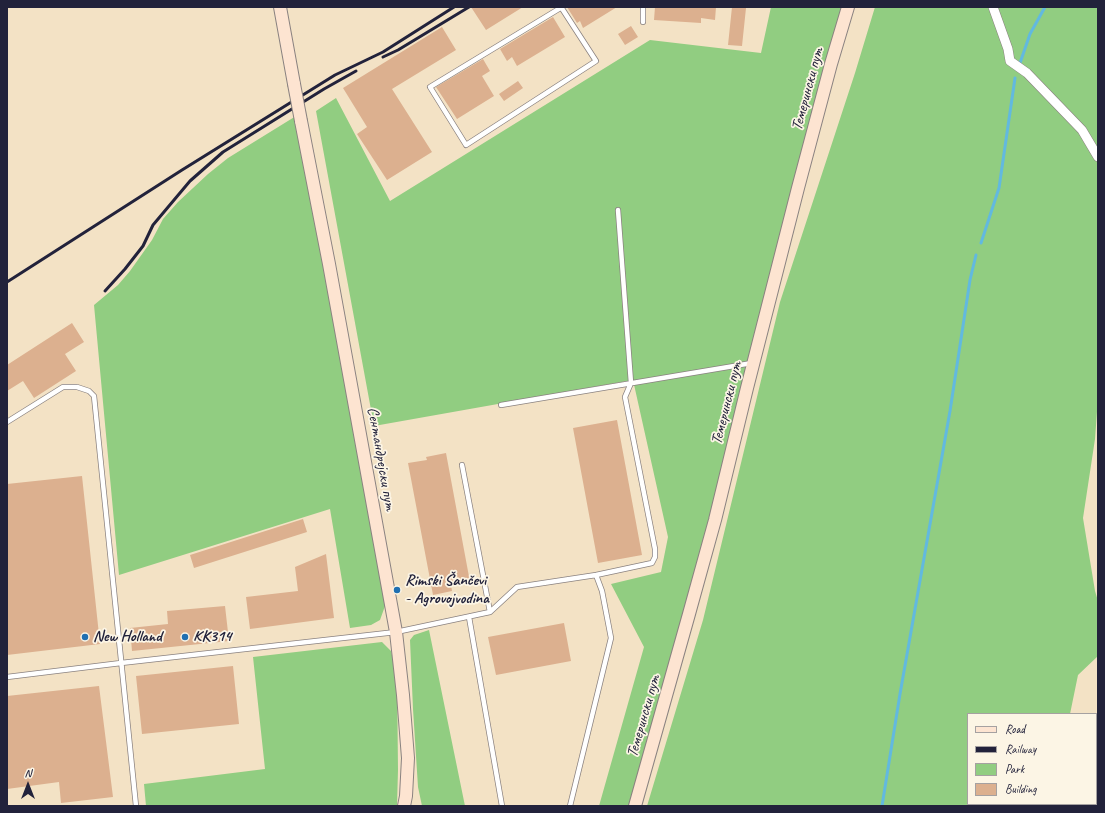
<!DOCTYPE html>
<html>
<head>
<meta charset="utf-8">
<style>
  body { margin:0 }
  #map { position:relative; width:1105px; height:813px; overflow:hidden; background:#f3e2c5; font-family:Caveat,sans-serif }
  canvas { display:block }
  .frame { position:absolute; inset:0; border:8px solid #22223b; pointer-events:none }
  .legend { position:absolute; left:967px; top:713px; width:130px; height:92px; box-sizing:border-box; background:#fcf5e5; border:1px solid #a5a1a1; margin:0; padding:5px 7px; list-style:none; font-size:12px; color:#22223b }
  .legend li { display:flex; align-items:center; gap:8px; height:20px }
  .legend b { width:20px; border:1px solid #a5a1a1 }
  .north { position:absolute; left:8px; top:765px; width:40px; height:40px; -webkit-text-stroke:3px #fcf5e5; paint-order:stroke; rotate:0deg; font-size:11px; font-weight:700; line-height:16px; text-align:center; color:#22223b }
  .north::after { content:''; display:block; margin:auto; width:14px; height:18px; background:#22223b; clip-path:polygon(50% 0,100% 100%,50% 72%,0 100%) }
</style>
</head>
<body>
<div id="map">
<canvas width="1105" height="813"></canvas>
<div class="frame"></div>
<ul class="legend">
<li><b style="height:5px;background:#fde4d1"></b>Road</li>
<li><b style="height:5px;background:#22223b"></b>Railway</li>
<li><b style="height:11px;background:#91cd81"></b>Park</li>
<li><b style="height:11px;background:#dcb08f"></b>Building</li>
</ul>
<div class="north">N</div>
</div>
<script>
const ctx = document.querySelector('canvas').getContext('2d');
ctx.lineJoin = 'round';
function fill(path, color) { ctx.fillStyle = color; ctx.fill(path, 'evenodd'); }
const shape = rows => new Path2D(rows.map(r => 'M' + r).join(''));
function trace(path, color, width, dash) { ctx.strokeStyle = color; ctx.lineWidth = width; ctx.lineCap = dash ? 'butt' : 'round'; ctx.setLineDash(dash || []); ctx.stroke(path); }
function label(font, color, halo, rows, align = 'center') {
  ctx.font = font + ' Caveat,sans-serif'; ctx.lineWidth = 3.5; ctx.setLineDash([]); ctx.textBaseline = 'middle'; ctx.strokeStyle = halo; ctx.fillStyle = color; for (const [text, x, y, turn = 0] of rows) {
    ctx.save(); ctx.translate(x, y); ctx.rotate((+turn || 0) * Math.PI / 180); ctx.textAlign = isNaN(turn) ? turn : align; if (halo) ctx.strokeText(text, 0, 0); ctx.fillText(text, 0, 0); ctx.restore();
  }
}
fill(shape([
  [771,7,850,7,635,806,599,806,644,647,611,584,661,572,668,537,633,380,374,426,316,111,336,98,390,201,650,40,761,53],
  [875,7,1098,7,1098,398,1095,439,1083,518,1095,591,1098,601,1098,656,1078,675,1070,714,968,714,968,804,1084,804,1085,806,647,806,703,620,780,302,855,73],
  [296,116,385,606,380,620,371,625,350,628,330,509,119,575,94,305,118,285,130,271,152,240,163,219,178,202,208,174,228,158],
  [429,630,465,806,422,806,418,787,413,709,410,640,414,635],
  [382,642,391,651,397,675,398,770,397,806,146,806,144,784,265,769,253,657]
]), '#91cd81');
trace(shape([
  [1020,63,1030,34,1045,7],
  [981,243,999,188,1015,78],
  [882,806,900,694,950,411,970,280,976,255]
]), '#62b9df', 3);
fill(shape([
  [471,7,523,7,486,30],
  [567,7,617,7,583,28,580,21,577,23],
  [655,7,716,7,715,20,701,18,701,23,654,20],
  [732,7,746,8,742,46,728,45],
  [553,17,565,37,517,66,512,57,507,61,500,49],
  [631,26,638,37,625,45,618,34],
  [442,27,456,50,392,89,432,152,387,180,357,134,367,127,343,88],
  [483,59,490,71,482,76,494,96,457,119,436,87],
  [518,81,523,88,504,101,499,94],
  [72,323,84,342,65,354,76,371,34,398,23,381,7,391,7,365],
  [617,420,642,555,598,563,573,428],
  [446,453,470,582,451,585,452,591,433,595,408,463,427,460,426,457],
  [82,476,100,644,7,655,7,484],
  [303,519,307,532,194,568,190,555],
  [326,554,334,618,250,629,246,597,298,591,295,567],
  [225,606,229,641,132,651,130,628,168,624,167,611],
  [564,623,571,661,496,675,488,637],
  [233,666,239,724,142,734,136,676],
  [99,686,113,797,61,803,59,782,7,789,7,696]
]), '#dcb08f');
const service = shape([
  [561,7,596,61,466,145,430,87,562,7],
  [643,22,643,7],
  [501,405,752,363],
  [7,422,63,387,77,387,89,391,94,396,136,806],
  [462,465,490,612],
  [596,575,652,563,655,557,655,549,625,397,631,383,618,210],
  [469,617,502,806],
  [7,677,121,663,396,632,490,612,517,587,596,575,602,591,611,638,570,806]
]);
const minor = shape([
  [993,7,1008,49,1010,61,1027,73,1082,130,1098,157]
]);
const secondary = shape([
  [280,7,294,84],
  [301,121,329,264,396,632,403,695,408,758,406,796,404,806],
  [635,806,689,614,715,520,747,388,798,188,831,64,848,7]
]);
trace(service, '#8a8280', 6);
trace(minor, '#8a8280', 10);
trace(secondary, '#8a8280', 14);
trace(service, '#fff', 4.5);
trace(minor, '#fff', 9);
trace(secondary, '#fde4d1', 12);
trace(shape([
  [383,57,398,50,469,7],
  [7,282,182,170,335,75,383,52,454,7],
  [105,291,125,269,143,246,153,225,190,181,223,152,324,89,356,71]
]), '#22223b', 3);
const secondaryBridge = shape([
  [294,84,301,121]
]);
trace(secondaryBridge, '#8a8280', 14, []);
trace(secondaryBridge, '#fde4d1', 12);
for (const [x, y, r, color] of [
  [397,590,4,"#1f6fb2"],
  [85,637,4,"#1f6fb2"],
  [185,637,4,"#1f6fb2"]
]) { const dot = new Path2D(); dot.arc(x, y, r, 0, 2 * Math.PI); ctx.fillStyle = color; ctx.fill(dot); trace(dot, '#fcf5e5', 1.5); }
label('16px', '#22223b', '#fcf5e5', [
  ["Темерински пут",808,89,-75],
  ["Темерински пут",727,403,-76],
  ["Сентандрејски пут",381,459,80],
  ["Темерински пут",644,716,-74]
]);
label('bold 16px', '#22223b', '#fcf5e5', [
  ["Rimski Šančevi",405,581],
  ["- Agrovojvodina",405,599],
  ["New Holland",93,637],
  ["КК314",193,637]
], 'left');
</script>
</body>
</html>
